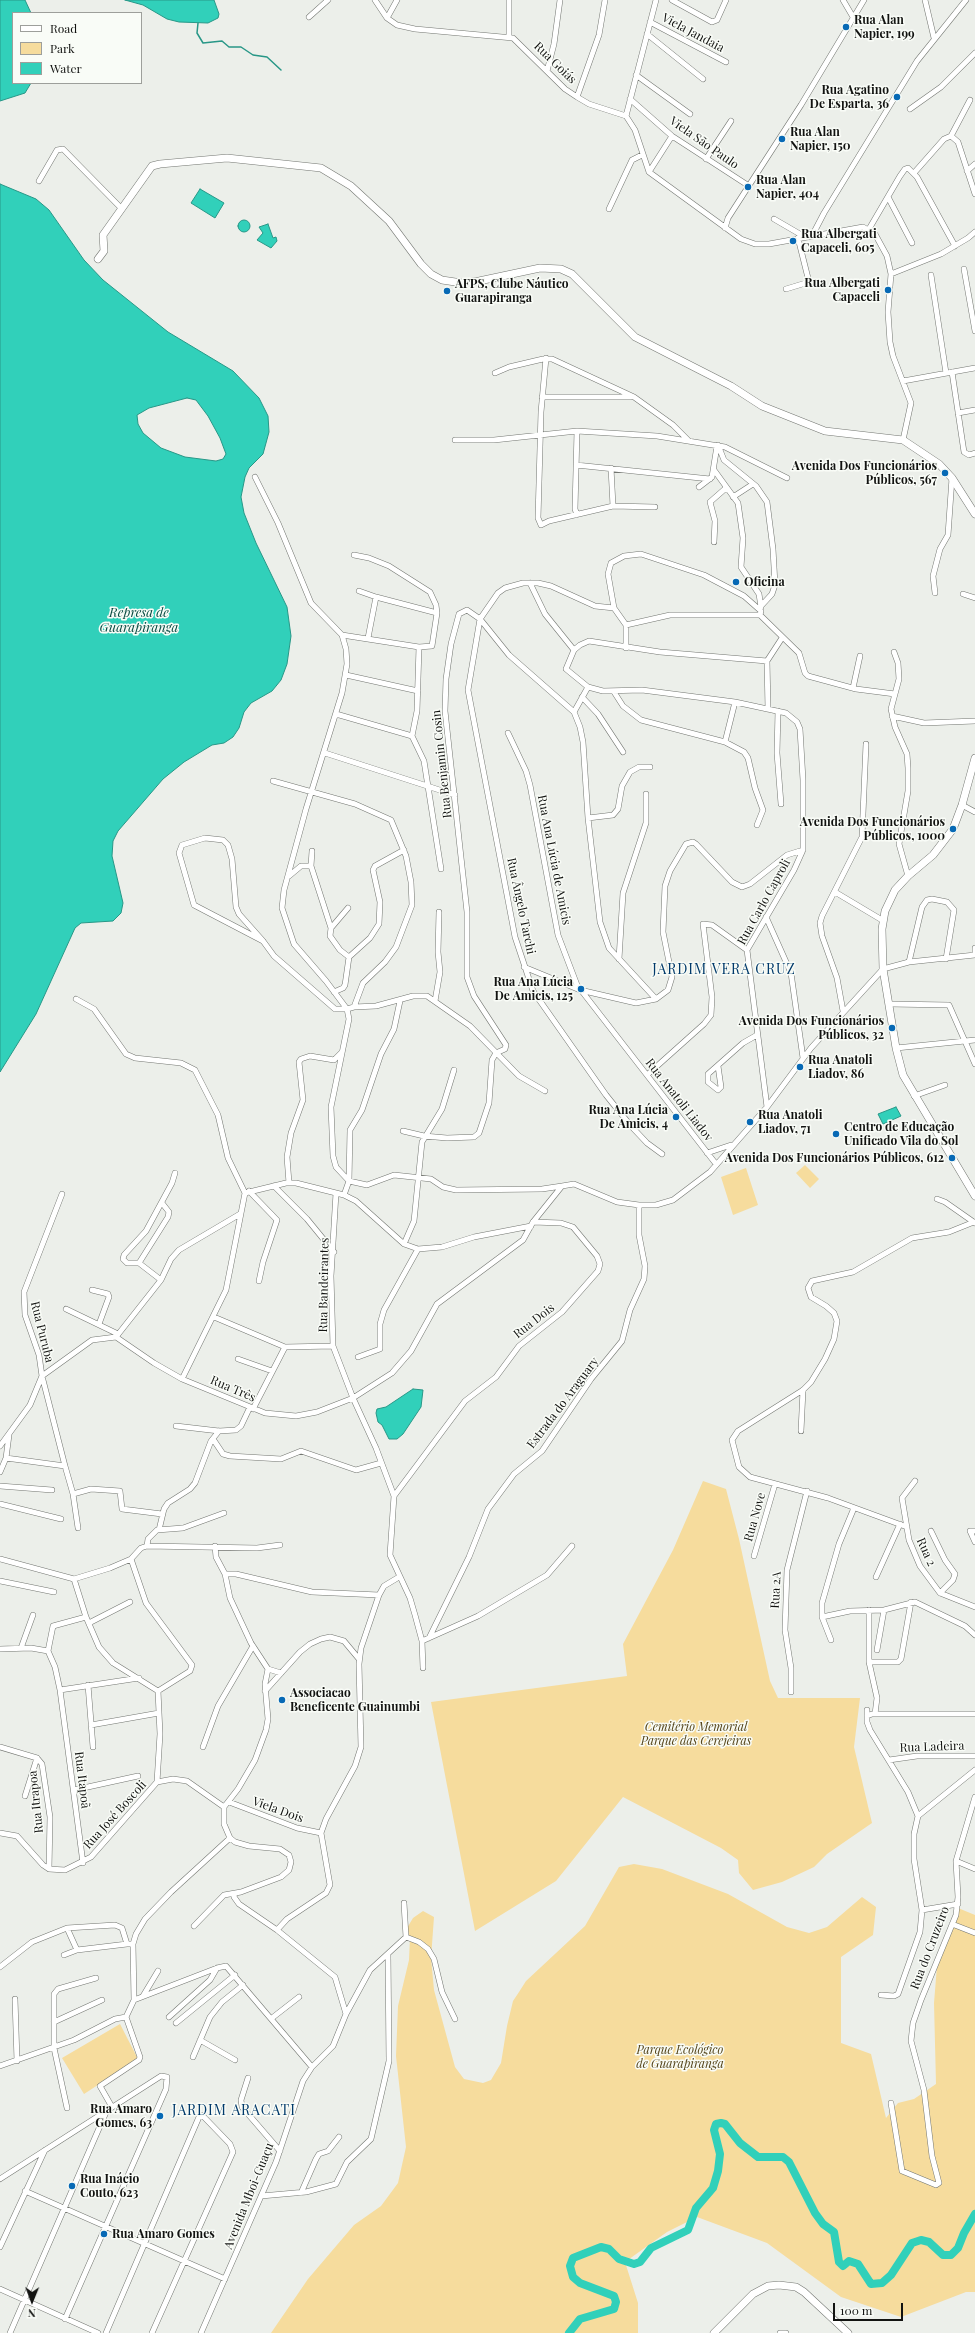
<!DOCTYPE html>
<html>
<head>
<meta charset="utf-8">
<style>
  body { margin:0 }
  #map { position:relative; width:975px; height:2333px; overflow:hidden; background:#ecefea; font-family:"Playfair Display",serif }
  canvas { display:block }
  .legend { position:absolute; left:12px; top:12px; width:130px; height:72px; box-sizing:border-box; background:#f9fcf7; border:1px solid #9d9f9b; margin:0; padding:5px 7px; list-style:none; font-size:12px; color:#121311 }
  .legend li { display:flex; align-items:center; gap:8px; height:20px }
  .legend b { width:20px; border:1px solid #9d9f9b }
  .north { position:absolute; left:12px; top:2281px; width:40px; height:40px; -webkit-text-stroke:3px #f9fcf7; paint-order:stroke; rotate:181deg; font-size:11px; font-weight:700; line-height:16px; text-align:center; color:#121311 }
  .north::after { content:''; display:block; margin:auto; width:14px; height:18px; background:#121311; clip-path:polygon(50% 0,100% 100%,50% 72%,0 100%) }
  .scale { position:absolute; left:833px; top:2303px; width:70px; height:18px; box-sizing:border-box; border:2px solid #121311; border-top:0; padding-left:5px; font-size:12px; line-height:14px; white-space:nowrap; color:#121311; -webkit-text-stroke:3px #f9fcf7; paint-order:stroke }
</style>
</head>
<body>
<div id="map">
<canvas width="975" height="2333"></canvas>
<ul class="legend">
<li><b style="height:5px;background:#fff"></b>Road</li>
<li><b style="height:11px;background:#f6dc9d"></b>Park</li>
<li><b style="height:11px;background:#31d0ba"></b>Water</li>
</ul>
<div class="north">N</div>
<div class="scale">100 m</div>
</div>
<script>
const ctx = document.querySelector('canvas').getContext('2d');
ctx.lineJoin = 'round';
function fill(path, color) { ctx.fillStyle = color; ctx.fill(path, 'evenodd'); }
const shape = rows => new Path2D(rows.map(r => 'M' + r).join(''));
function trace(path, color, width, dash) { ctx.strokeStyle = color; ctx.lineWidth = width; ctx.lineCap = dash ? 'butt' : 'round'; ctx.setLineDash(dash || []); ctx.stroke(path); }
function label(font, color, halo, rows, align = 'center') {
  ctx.font = font + ' "Playfair Display",serif'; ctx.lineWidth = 3; ctx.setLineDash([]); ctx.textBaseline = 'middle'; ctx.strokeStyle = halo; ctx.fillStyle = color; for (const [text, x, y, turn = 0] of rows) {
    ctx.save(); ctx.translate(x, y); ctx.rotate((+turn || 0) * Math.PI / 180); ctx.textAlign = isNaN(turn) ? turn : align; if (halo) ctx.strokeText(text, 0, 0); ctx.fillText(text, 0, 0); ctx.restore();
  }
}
fill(shape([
  [805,1165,819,1179,810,1188,796,1173],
  [746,1168,758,1205,733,1215,721,1177],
  [703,1481,726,1489,739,1539,770,1681,778,1698,860,1698,854,1747,872,1823,827,1854,814,1867,782,1882,753,1890,739,1873,738,1860,721,1848,623,1797,556,1881,475,1931,431,1702,627,1676,623,1644,673,1550],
  [634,1864,662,1869,728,1894,787,1927,809,1933,827,1927,862,1897,876,1907,873,1935,841,1957,841,2043,871,2054,886,2118,898,2103,914,2099,936,2084,934,2003,937,1966,958,1908,975,1915,975,2292,966,2292,901,2317,841,2297,767,2243,697,2217,667,2232,625,2262,638,2303,638,2333,271,2333,308,2279,354,2225,381,2206,398,2183,406,2147,396,2056,398,2006,409,1960,410,1938,407,1928,413,1918,423,1911,434,1917,431,1958,434,1990,455,2067,464,2079,483,2083,491,2080,501,2063,507,2026,513,2001,519,1992,526,1981,585,1926,619,1867],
  [120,2024,138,2059,84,2094,62,2058]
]), '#f6dc9d');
const water = shape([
  [0,0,25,0,31,13,13,13,13,83,31,83,25,93,0,101,0,0],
  [125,0,214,0,219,14,218,18,208,23,179,22,167,19,143,5,125,0],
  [0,184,36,199,49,210,84,260,103,280,168,332,233,371,259,398,268,416,269,432,263,454,249,468,245,477,241,497,244,513,256,543,287,607,291,636,287,664,281,680,272,691,251,703,244,712,239,728,233,737,224,743,212,745,184,762,163,779,118,831,113,841,112,856,123,903,121,913,113,921,81,923,75,928,36,1014,0,1072,0,184],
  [187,398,196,400,208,416,220,438,226,454,223,459,216,461,185,457,161,448,143,433,138,424,137,415,149,408,187,398],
  [200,189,224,203,215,218,191,203,200,189],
  '238 226a6 6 0 1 1 12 0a6 6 0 1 1-12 0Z',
  [268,224,273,238,276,237,277,241,271,248,257,240,263,233,259,227,268,224],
  [896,1107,901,1116,883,1124,878,1114,896,1107],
  [413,1389,423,1390,421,1407,403,1434,397,1439,389,1439,382,1425,378,1422,376,1413,377,1409,386,1407,413,1389]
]);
fill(water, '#31d0ba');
trace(water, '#289787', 1);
trace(shape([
  [198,23,197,33,203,43,222,41,229,47,241,47,253,55,267,57,281,70]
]), '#289787', 1.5);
trace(shape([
  [569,2333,580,2319,614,2309,616,2302,614,2296,580,2283,573,2277,570,2266,573,2258,601,2247,609,2249,619,2259,634,2264,640,2262,651,2248,688,2230,696,2208,713,2188,718,2171,720,2154,714,2130,716,2124,721,2123,725,2124,740,2143,758,2157,783,2157,789,2162,815,2213,823,2224,834,2232,839,2262,843,2266,849,2261,858,2264,871,2284,882,2283,891,2275,912,2243,921,2240,929,2242,943,2255,951,2255,958,2248,964,2233,975,2214]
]), '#31d0ba', 8);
const street = shape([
  [375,0,387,18,397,25,415,29,513,38,565,89,577,97,589,104,626,116,635,130,649,172,741,239,755,244,769,244,863,227,875,234,887,256,891,274,888,312,890,342,893,356,911,403,903,440],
  [672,0,712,22,717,20,726,0],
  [843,0,853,17],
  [925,0,934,38],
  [309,17,328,0],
  [387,18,397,0],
  [650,22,726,62],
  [647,34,703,79],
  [509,37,509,0],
  [547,71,554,44,560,0],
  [636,75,690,114],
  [577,97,599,35,605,0],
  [630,99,672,136,749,186],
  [910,109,941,87,975,53],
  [626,116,656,0],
  [951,136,970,100],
  [706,159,731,121],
  [967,171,975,164],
  [649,172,672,136],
  [914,173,944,139,951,136,958,142,975,194],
  [39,181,57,150,63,149,121,208],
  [888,197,912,243],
  [609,209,632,160,642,155],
  [774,219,805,237],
  [725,228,728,218,801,105,864,0],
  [869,229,900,176,905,169,908,168,917,177,955,246],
  [812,236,824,213,917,61,966,0],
  [964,269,975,331],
  [891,274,941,254,968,238,975,232],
  [931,275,946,373],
  [786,289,809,282,798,238],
  [546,358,541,412,538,518,541,525,549,521,613,506,655,507],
  [952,372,964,452,969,455,975,453],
  [495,373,509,367,543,359,552,359,634,397,673,425,688,440],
  [903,381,975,368],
  [542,397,631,397],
  [958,413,975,410],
  [577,431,575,509,577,515],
  [455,440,494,440,577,431,657,436,725,447,787,478],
  [718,445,724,460,756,486,767,502,773,549,775,585,772,594,761,606],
  [576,465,710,479],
  [611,468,613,506],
  [714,470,738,503,743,538,741,567,759,594,761,607],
  [255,477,278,523,311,603,342,635,346,649,347,664,342,693,306,809,284,890,282,908,294,944,326,981,347,1009,349,1019,331,1107,333,1156,336,1167,349,1181,367,1185,394,1175,431,1179,443,1187,456,1190,542,1189,562,1186],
  [699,487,712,477,717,446],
  [733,497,753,484],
  [714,542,715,521,710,502,726,488],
  [354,555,369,558,389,566,430,592,436,605,437,613],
  [530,583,545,614,574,650],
  [359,591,376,597],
  [935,593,933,576,940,549,948,535,952,478],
  [963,594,975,598],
  [614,608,595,606,551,586,538,583,523,583,505,588,498,593,480,619,468,690,515,937,533,991,606,1095,631,1126,647,1143,662,1154],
  [626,625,670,615,760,615,799,653,805,673,808,676,856,689,895,694],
  [342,635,419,647],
  [368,638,376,597,437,613,432,646,419,647,417,711,412,736,424,761,441,869],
  [626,648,626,625,614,608,608,574,611,563,624,556,641,554,704,575,744,596,761,611,760,615],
  [894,652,898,663,899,679,891,709,895,727,907,754,908,768,908,791,899,844,908,876],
  [767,661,660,652,589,641,580,645,574,650,566,669,588,687,603,691,642,690,735,702,786,713,797,722,800,729,803,780,803,850,794,870,747,950,767,1107],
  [346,675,418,691],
  [588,687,574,712,580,727,583,742,588,818,600,922,609,948,656,999],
  [853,688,860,656],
  [614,692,623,706,641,720,725,742,744,752,748,758,755,788,763,810,757,825],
  [582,697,598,714,623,752],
  [768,709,767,661,782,638],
  [778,711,777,753,781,804],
  [336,714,412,736],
  [892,716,924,723,975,721],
  [508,733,526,771,530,785,558,935,577,985,716,1164],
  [725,742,735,702],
  [325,753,455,795],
  [962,805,975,812],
  [588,818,613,815,618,809,622,786,630,772,639,767,650,767],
  [312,851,311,866,331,928],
  [289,876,301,866,311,866],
  [835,892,882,920],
  [348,908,331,928,330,936,340,950,349,957],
  [766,917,791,973,803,1058],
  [263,941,194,905,179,853,182,845,205,838,223,840,228,845,232,859,236,907,239,914,263,941,274,956,335,1009,347,1009,354,1007,363,983,385,962,396,947,412,905,411,882,406,856,391,820,355,804,273,781],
  [975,948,975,952],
  [619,959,623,893,646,823,646,794],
  [909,962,922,907,927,900,932,899,947,902,954,910,946,959],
  [524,967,580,990,636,1003,656,999,668,990,672,977,663,932,665,886,670,871,686,844,693,842,696,844,732,882,742,887,750,884,787,855,803,850],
  [334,992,343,988,345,985,349,957,370,938,379,924,380,902,373,870,375,866,404,850],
  [76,999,94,1009,126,1054,135,1058,181,1063,195,1070,218,1115,228,1158,245,1193,226,1290,182,1379],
  [435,1001,440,972,438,952,439,912],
  [890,1004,949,1005,975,1064],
  [354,1007,376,1006,413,996,427,996,470,1026,519,1076,545,1091],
  [843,1011,837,978,822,936,820,923,822,916,862,837,866,744],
  [896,1048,975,1040],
  [718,1066,721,1087,718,1090,708,1082,708,1074,743,1043,757,1035],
  [647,1075,704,1024,711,1015,712,997,703,924,712,925,747,950],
  [914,1096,945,1085],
  [403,1131,424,1136,447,1138,474,1137,479,1133,489,1103,492,1060,496,1053,505,1049,506,1045,474,996,467,977,467,912,445,711,446,679,451,644,459,614,467,610,480,619,509,655,574,712],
  [707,1153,731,1145],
  [289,1183,287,1157,291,1133,303,1100,299,1062,301,1059,310,1056,334,1060,342,1052],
  [274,1186,307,1219,334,1252],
  [249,1191,277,1220,263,1262,259,1281],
  [245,1193,286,1183,296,1183,344,1195,356,1201,404,1244,418,1249,442,1247,474,1237,531,1226],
  [344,1195,349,1181,350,1130,362,1110,381,1054,394,1029,400,1001],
  [937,1199,945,1202,975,1223],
  [404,1244,414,1221,422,1142,442,1109,454,1070],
  [139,1263,168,1217,169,1212,162,1203],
  [161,1280,139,1263,127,1263,123,1259,124,1255,146,1231,172,1183,175,1173],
  [92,1290,108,1294,109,1297,99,1324],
  [66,1309,118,1334],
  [214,1317,285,1347,333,1346],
  [116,1337,154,1363,182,1379,265,1413,296,1416,317,1412,353,1398,333,1346,331,1276,336,1193],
  [358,1357,380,1349,380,1324,384,1310,418,1249],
  [238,1359,272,1371],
  [253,1409,285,1347],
  [176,1426,219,1431,236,1430,241,1426,250,1407],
  [801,1431,803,1390],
  [213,1439,223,1454,230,1456,281,1459,301,1451,356,1470,381,1463],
  [0,1446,30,1405,42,1376,39,1355,25,1315,24,1292,62,1194],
  [6,1458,65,1466,73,1494,78,1528],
  [65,1466,42,1376,92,1340,116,1337,161,1280,171,1259,179,1250,240,1214],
  [0,1472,6,1458,9,1435],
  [915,1481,902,1498,909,1540,920,1566,940,1593,975,1607],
  [0,1486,52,1490],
  [73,1494,91,1489,120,1491,122,1509,162,1514],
  [394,1496,465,1401,496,1377,519,1346,562,1312,598,1271,600,1264,597,1256,573,1227,561,1223,533,1222],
  [0,1504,61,1519],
  [907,1527,828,1498,750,1477,739,1467,732,1440,738,1431,803,1390,811,1382,825,1359,834,1339,837,1321,834,1313,826,1306,811,1297,808,1288,812,1281,853,1272,912,1238,949,1232,974,1222],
  [159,1530,164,1509,168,1503,190,1489,195,1483,211,1441,219,1431],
  [931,1531,945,1560,955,1574,953,1580,940,1593],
  [975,1531,970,1531,975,1542],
  [147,1546,148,1539,157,1530,183,1528,224,1513],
  [215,1546,216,1557,225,1574,236,1574,312,1592,379,1595],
  [754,1556,775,1484],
  [0,1559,74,1579],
  [131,1559,110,1568,74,1579,86,1617,99,1647,113,1663,158,1691],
  [876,1577,900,1524],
  [0,1581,54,1592],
  [869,1610,869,1662,877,1698,875,1714],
  [822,1617,850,1611,884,1610,915,1602,965,1626,975,1635],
  [89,1623,130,1602],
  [429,1638,469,1557,488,1509,514,1474,542,1451,591,1379,622,1341,630,1310,644,1279,645,1266,639,1235,639,1205,656,1205,673,1200,710,1172,767,1107,811,1048,883,969,909,962,975,955],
  [831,1640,822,1617,822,1603,839,1544,854,1508],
  [422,1641,478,1616,547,1575,572,1546],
  [21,1648,33,1615],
  [0,1649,31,1648,48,1651],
  [877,1650,884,1610],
  [869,1662,898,1662,901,1659,911,1602],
  [423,1668,422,1641,415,1615,410,1598,390,1555,394,1496,376,1448,353,1398,392,1373,411,1351,437,1304,523,1240,533,1222,562,1186,574,1184,617,1202,639,1205],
  [268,1669,281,1673],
  [88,1685,93,1747],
  [60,1690,139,1678],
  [158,1691,190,1671,192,1665,146,1603,131,1559,141,1548,147,1546,257,1548,280,1545],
  [265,1691,300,1652,310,1644,321,1639,330,1637,344,1641,359,1659],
  [791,1692,791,1668,785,1630,787,1570,807,1491],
  [867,1710,867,1722,870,1730,908,1792,918,1816,914,1834,914,1859,922,1910,920,1932,898,1994,894,1996,881,1995],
  [867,1716,872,1714,975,1714],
  [91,1725,159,1713],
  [0,1747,37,1758,42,1764,50,1817,49,1869],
  [203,1747,218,1706,253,1646],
  [889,1760,917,1756,975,1756],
  [157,1782,160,1734,158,1691],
  [74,1790,138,1776],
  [25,1796,37,1758],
  [229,1802,297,1828,321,1833],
  [918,1816,975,1770],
  [0,1833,17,1836,43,1865,49,1869,65,1870,91,1857,157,1782,173,1779,187,1781,224,1807],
  [956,1861,975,1869],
  [83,1863,60,1690,55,1667,48,1651,53,1626,86,1617],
  [235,1893,234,1897,239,1904,277,1930,335,1977,346,2014],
  [404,1903,406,1937],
  [922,1910,958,1904],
  [952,1924,975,1933],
  [194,1926,224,1895,241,1892,281,1877,289,1870,291,1862,289,1855,280,1849,249,1846,235,1842,230,1838,224,1824,224,1807,238,1789,255,1760,266,1730,268,1719,265,1684,268,1669,251,1643,230,1598,225,1574],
  [67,1928,77,1950],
  [277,1930,287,1919,326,1893,330,1885,321,1833,326,1819,355,1766,361,1747,359,1664,361,1648,379,1595,384,1586,399,1577],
  [406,1937,419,1942,428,1949,434,1959,442,1992,455,2019],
  [64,1955,77,1950,127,1944],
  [0,1967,32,1942,67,1928,115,1925,122,1928,127,1944,133,1944],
  [143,1996,158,1971],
  [15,1999,17,2061],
  [134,2000,217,1968,226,1966,312,2067],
  [169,2017,210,1980,217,1968],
  [272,2018,299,1997],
  [54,2022,102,2000],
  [176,2023,235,1975],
  [200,2040,235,2060],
  [193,2057,210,2017,222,2002,243,1985],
  [0,2066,74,2040,115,2019,126,2017],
  [248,2078,241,2100,242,2107,280,2151],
  [891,2103,902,2171,936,2185,939,2183,932,2156,924,2090,911,2041,913,2023,921,2000,956,1915,958,1897,956,1861,975,1797],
  [112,2107,100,2086,139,2060,140,2057,126,2017,134,2000,133,1944,136,1934,145,1919,171,1892,230,1838],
  [67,2108,54,2048,54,1994,58,1989,96,1978],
  [0,2179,161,2076,167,2077,166,2089,65,2319],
  [25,2191,225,2279],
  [301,2193,316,2159,319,2154,328,2151,339,2137],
  [261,2196,306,2192,336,2184,347,2162,371,2139,389,2061,388,1955],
  [0,2247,45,2150],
  [0,2289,98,2333],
  [10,2333,107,2110],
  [106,2333,199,2117,202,2115,230,2144,233,2152,152,2333],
  [201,2333,276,2162,303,2081,312,2067,333,2046,346,2014,370,1970,406,1937],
  [780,2333,786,2333]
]);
const secondary = shape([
  [98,259,104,251,103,235,152,166,160,164,227,158,321,168,351,186,389,221,421,264,431,274,442,280,462,283,479,281,540,268,561,269,572,274,635,337,731,386,762,406,825,431,903,440,939,464,952,478,975,514],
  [975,758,962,805,953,829,933,855,908,876,895,890,885,911,882,929,883,969,896,1048,903,1075,975,1196],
  [714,2333,753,2294,768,2286,779,2285,796,2287,804,2292,848,2333]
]);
trace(street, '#737671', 6);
trace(secondary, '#737671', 8);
trace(street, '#fff', 5);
trace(secondary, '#fff', 7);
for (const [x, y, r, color] of [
  [846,27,4,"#0769b5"],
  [897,97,4,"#0769b5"],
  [782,139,4,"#0769b5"],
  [748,187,4,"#0769b5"],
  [793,241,4,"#0769b5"],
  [888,290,4,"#0769b5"],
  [447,291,4,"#0769b5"],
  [945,473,4,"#0769b5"],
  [736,582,4,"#0769b5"],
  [953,829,4,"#0769b5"],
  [581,989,4,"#0769b5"],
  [892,1028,4,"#0769b5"],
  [800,1067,4,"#0769b5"],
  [676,1117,4,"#0769b5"],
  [750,1122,4,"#0769b5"],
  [836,1134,4,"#0769b5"],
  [952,1158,4,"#0769b5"],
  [282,1700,4,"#0769b5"],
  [160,2116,4,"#0769b5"],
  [72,2186,4,"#0769b5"],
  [104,2234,4,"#0769b5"]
]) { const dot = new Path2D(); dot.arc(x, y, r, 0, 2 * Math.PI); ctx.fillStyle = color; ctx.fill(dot); trace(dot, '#f9fcf7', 1.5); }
label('bold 12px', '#121311', '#f9fcf7', [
  ["Rua Alan",854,20],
  ["Napier, 199",854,34],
  ["Rua Agatino",889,90,"right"],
  ["De Esparta, 36",889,104,"right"],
  ["Rua Alan",790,132],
  ["Napier, 150",790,146],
  ["Rua Alan",756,180],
  ["Napier, 404",756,194],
  ["Rua Albergati",801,234],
  ["Capaceli, 605",801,248],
  ["Rua Albergati",880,283,"right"],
  ["Capaceli",880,297,"right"],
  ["AFPS, Clube Náutico",455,284],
  ["Guarapiranga",455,298],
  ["Avenida Dos Funcionários",937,466,"right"],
  ["Públicos, 567",937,480,"right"],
  ["Oficina",744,582],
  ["Avenida Dos Funcionários",945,822,"right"],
  ["Públicos, 1000",945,836,"right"],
  ["Rua Ana Lúcia",573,982,"right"],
  ["De Amicis, 125",573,996,"right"],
  ["Avenida Dos Funcionários",884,1021,"right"],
  ["Públicos, 32",884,1035,"right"],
  ["Rua Anatoli",808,1060],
  ["Liadov, 86",808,1074],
  ["Rua Ana Lúcia",668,1110,"right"],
  ["De Amicis, 4",668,1124,"right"],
  ["Rua Anatoli",758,1115],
  ["Liadov, 71",758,1129],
  ["Centro de Educação",844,1127],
  ["Unificado Vila do Sol",844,1141],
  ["Avenida Dos Funcionários Públicos, 612",944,1158,"right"],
  ["Associacao",290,1693],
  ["Beneficente Guainumbi",290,1707],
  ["Rua Amaro",152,2109,"right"],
  ["Gomes, 63",152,2123,"right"],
  ["Rua Inácio",80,2179],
  ["Couto, 623",80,2193],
  ["Rua Amaro Gomes",112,2234]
], 'left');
label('12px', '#121311', '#f9fcf7', [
  ["Viela Jandaia",693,33,28],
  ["Rua Goiás",555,63,44],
  ["Viela São Paulo",704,143,35],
  ["Rua Benjamin Cosin",442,764,-96],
  ["Rua Ana Lúcia de Amicis",554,860,79],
  ["Rua Carlo Caproli",764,902,-61],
  ["Rua Ângelo Tarchi",521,906,78],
  ["Rua Anatoli Liadov",679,1100,52],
  ["Rua Bandeirantes",324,1285,-89],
  ["Rua Dois",534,1321,-38],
  ["Rua Puruba",42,1332,76],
  ["Rua Três",233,1389,23],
  ["Estrada do Araguary",563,1403,-53],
  ["Rua Nove",755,1517,-74],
  ["Rua 2",926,1552,66],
  ["Rua 2A",776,1590,-87],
  ["Rua Ladeira",932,1747,-2],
  ["Rua Itapoã",82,1780,83],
  ["Rua Itrapoa",36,1802,-96],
  ["Viela Dois",278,1810,20],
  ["Rua José Boscoli",115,1815,-48],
  ["Rua do Cruzeiro",930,1948,-69],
  ["Avenida Mboi-Guaçu",249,2196,-68]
]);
label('italic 12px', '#55451a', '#f9fcf7', [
  ["Cemitério Memorial",696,1727],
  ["Parque das Cerejeiras",696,1741],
  ["Parque Ecológico",680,2050],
  ["de Guarapiranga",680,2064]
]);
label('italic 13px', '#074b42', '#f9fcf7', [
  ["Represa de",139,613],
  ["Guarapiranga",139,628]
]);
ctx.letterSpacing = '1px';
label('14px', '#00396a', '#f9fcf7', [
  ["JARDIM VERA CRUZ",724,970],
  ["JARDIM ARACATI",234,2111]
]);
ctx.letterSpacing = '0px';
</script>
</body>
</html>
